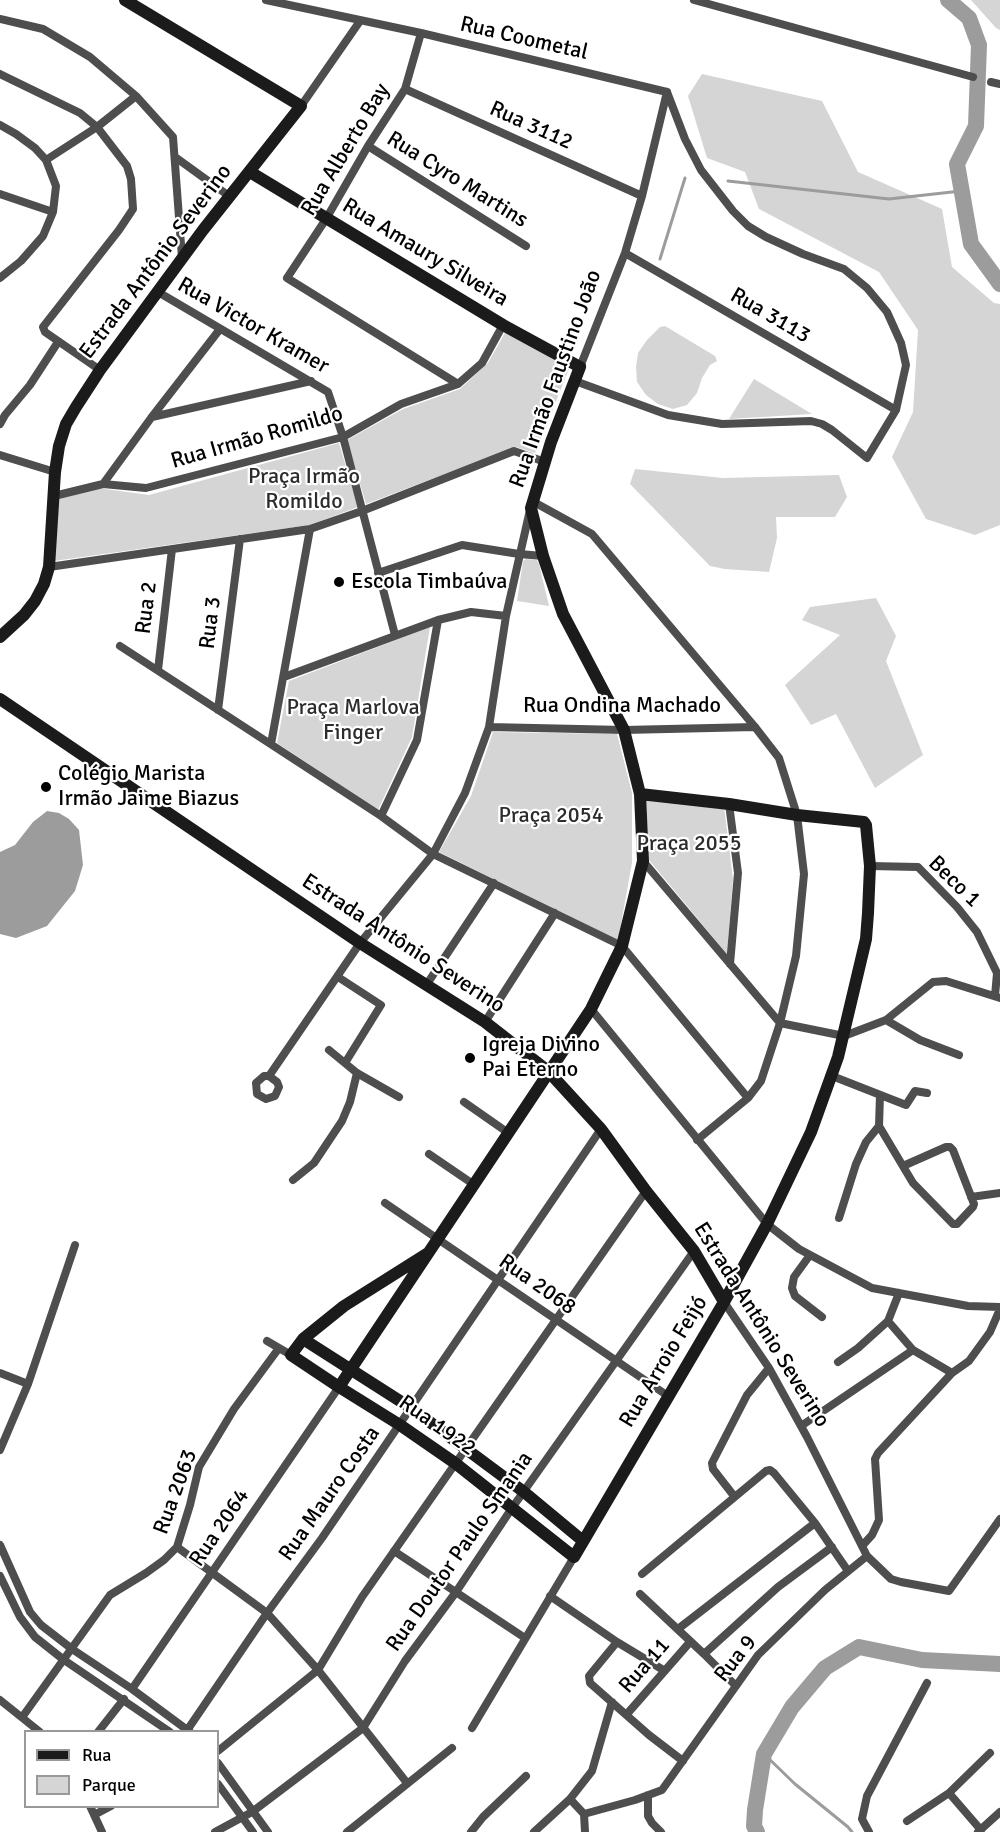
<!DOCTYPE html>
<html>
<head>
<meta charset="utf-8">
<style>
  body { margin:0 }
  #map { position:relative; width:1000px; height:1832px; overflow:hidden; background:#fff; font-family:Signika,sans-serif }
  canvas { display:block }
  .legend { position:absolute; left:24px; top:1730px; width:195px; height:78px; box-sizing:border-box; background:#fff; border:2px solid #999; margin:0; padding:8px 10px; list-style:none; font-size:18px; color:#000 }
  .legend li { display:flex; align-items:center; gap:12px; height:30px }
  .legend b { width:30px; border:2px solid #999 }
</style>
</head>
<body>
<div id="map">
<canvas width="1000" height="1832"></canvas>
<ul class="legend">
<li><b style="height:8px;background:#1b1b1b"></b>Rua</li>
<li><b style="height:16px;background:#d5d5d5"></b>Parque</li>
</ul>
</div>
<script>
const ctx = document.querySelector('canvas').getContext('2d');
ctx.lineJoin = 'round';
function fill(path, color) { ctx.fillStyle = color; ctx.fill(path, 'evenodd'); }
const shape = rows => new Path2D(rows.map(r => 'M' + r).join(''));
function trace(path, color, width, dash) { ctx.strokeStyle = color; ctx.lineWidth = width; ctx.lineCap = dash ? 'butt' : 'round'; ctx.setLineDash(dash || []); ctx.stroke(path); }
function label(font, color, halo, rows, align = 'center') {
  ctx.font = font + ' Signika,sans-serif'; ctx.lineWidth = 4.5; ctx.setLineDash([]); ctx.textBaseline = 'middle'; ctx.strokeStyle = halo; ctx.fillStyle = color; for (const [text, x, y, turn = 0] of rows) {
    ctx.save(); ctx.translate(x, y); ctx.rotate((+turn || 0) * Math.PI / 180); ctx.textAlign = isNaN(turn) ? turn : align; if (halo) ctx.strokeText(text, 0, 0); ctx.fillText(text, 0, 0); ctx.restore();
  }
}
fill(shape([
  [971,0,1000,0,1000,30,996,28],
  [702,74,822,101,858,172,942,209,952,267,994,303,1000,304,1000,525,975,535,926,519,892,457,913,412,918,330,879,272,759,209,745,172,707,158,688,96],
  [665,326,715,356,717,361,710,365,702,378,697,393,687,405,673,409,658,404,646,395,637,382,636,367,638,353,647,340,660,327],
  [506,331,569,369,535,453,516,447,366,504,347,440,403,409,460,389,488,363],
  [754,379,812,414,729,419],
  [339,443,358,507,310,525,54,561,57,499,98,488,149,495],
  [635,469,723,478,839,475,847,497,835,517,776,517,777,538,769,572,725,569,710,566,630,484],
  [526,559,537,560,539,564,549,606,517,601,523,561],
  [876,598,896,636,886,661,923,755,875,788,836,714,811,725,785,685,840,635,802,620,810,607],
  [430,627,412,737,378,810,277,743,289,681],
  [493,732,617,734,632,793,632,863,618,940,439,852,471,796],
  [646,799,724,806,733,879,727,954,649,860]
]), '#d5d5d5');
fill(shape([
  [47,811,59,813,69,819,79,830,83,865,75,891,47,926,16,938,0,934,0,852,15,845,33,822]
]), '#9c9c9c');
trace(shape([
  [728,181,889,199,961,191],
  [660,259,685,178],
  [764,1754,795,1784,848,1827,852,1832]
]), '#9c9c9c', 3);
trace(shape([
  [948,0,969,18,979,45,976,126,957,164,971,244,1000,284],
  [757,1832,754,1826,755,1810,764,1754,792,1707,825,1668,859,1647,922,1660,1000,1664]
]), '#9c9c9c', 16);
trace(shape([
  [266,0,421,33,667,92],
  [694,0,973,77],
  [0,19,43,29,90,57,136,96,173,137,182,258],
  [421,33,405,89,368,146,326,219,287,278,458,384],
  [0,74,80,113,97,127,127,166,131,179,133,209,119,230,43,327,45,332,100,370],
  [991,82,1000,84],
  [405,89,642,196],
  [301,106,360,21],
  [0,125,16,134,35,148,46,160,56,186,53,212,43,236,21,261,0,278],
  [368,146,526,246],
  [175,157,229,196],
  [46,160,97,127,136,96],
  [0,194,53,212],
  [625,253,896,410],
  [158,292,328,392,343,437,395,635],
  [580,367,625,253,642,196,667,92],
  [575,381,668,415,722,424,811,421,822,424,832,430,867,458,896,410,906,365,901,343,887,312,867,288,844,269,803,254,766,237,748,226,733,211,701,170,685,139,667,92],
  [152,417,311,381],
  [0,424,5,415,30,385,58,342],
  [0,455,55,472],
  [103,484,151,418,220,329],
  [54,496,103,484,146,488,343,437,401,404,458,384,482,363,503,325],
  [532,501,592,534,755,727,779,758,797,815,804,874,796,956,780,1023,761,1081,748,1098,697,1140],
  [49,567,310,529,362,511,514,451,545,462],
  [378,573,462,545,519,554,543,556],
  [120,646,381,816,433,854,622,946,748,1098],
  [158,670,172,549],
  [284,677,438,620,471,612,506,616],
  [218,710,240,539],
  [489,727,624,730,755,727],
  [271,744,310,529],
  [729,804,738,873,730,964],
  [381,816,417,740,438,620],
  [643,861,780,1023,844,1036,886,1020,933,982,946,981,1000,998],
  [870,866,918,867,957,907,977,932,997,973,995,996],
  [338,977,381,1005,345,1063],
  [427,984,494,883],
  [591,1009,767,1224,799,1249,872,1288,968,1306,1000,1307],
  [886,1020,920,1040,959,1055],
  [485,1022,555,913],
  [329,1050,357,1073,399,1097],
  [269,1076,277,1082,279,1087,275,1096,266,1099,257,1094,256,1083,264,1076,269,1076,360,943,433,854,465,793,489,727,506,616,530,510],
  [832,1076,906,1105,915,1091,927,1093],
  [880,1095,879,1126,913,1183,953,1224,957,1224,973,1207,974,1204,953,1150,950,1147,946,1147,903,1166],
  [464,1102,507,1132],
  [429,1154,473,1184],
  [293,1180,314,1163,342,1121,350,1102,357,1073],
  [971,1197,1000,1193],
  [385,1203,668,1396],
  [839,1218,856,1164,866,1142,879,1126],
  [810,1255,794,1277,792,1288,795,1296,822,1317],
  [724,1302,769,1368,807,1437,867,1556,891,1579,901,1582,949,1591,1000,1519],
  [888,1321,913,1350],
  [267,1341,291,1355],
  [838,1362,858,1348,888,1321,899,1293],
  [0,1373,28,1384],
  [801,1426,913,1350,952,1373],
  [0,1450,28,1384,75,1245],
  [734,1496,713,1469,712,1463,747,1395,769,1368],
  [0,1545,30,1612,41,1625,72,1649,132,1689,190,1732],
  [862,1546,872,1535,879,1520,875,1459,878,1453,952,1373,969,1361,990,1332,1000,1309],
  [177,1547,267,1613,318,1670,407,1783],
  [394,1551,525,1638],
  [642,1574,766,1471,770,1470,774,1473,815,1523],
  [0,1576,20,1617,35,1637,64,1660,170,1732],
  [640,1594,704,1654],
  [550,1596,617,1642,665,1671],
  [678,1629,815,1523,848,1571],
  [617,1642,589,1676,590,1683,649,1735,683,1761],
  [736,1686,704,1654,778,1587,832,1547],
  [132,1689,339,1387],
  [0,1700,40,1732],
  [627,1714,690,1642],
  [23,1716,110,1595,146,1573,164,1560,177,1547,190,1505,199,1467,234,1409,279,1348],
  [472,1728,574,1557],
  [188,1729,267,1613,322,1538,601,1129],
  [98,1732,124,1699],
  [218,1751,318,1670,362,1597,646,1191],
  [218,1763,268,1832],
  [218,1784,253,1832],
  [949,1793,981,1830],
  [648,1795,648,1816,652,1823,661,1832],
  [570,1799,584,1814,585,1832],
  [90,1806,102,1832],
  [584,1814,635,1800,662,1790,758,1655,825,1590,867,1556],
  [94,1815,111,1806],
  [907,1821,949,1793,990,1753],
  [215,1832,252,1812,363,1728,405,1661,456,1592,512,1508,694,1251],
  [347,1832,452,1748],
  [471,1832,483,1817,526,1776],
  [534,1832,570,1799,592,1771,612,1702],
  [869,1832,862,1819,867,1796,927,1683],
  [978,1832,1000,1812]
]), '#4e4e4e', 8);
trace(shape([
  [250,172,503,325,580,367,551,442,531,508,543,556,563,614,624,730,640,794,643,861,622,946,591,1009,339,1387],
  [0,637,24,615,35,601,44,584,49,567,55,472,59,446,66,424,76,407,100,370,203,230,301,106,125,0],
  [0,699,360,943,485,1022,548,1071,601,1129,646,1191,694,1251,724,1302],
  [428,1253,344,1306,303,1339,291,1355,339,1387,400,1425,455,1463,574,1557,724,1302,767,1224,811,1132,838,1057,866,939,868,913,870,866,866,825,864,822,797,815,729,804,640,794],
  [303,1339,411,1408,524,1492,583,1541]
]), '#1b1b1b', 12);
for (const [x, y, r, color] of [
  [339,582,6,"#000"],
  [46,787,6,"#000"],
  [470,1058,6,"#000"]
]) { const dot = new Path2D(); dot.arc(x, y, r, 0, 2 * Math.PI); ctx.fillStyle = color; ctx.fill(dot); trace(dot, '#fff', 2); }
label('22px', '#000', '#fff', [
  ["Rua Coometal",524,39,13],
  ["Rua 3112",531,126,24],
  ["Rua Alberto Bay",346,150,-59],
  ["Rua Cyro Martins",457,180,32],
  ["Rua Amaury Silveira",425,253,31],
  ["Estrada Antônio Severino",156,262,-53],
  ["Rua 3113",770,316,30],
  ["Rua Victor Kramer",253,326,30],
  ["Rua Irmão Faustino João",556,379,-70],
  ["Rua Irmão Romildo",257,438,-16],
  ["Rua 2",147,608,-83],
  ["Rua 3",211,623,-83],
  ["Rua Ondina Machado",622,706],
  ["Beco 1",954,882,44],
  ["Estrada Antônio Severino",403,944,33],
  ["Rua 2068",537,1285,35],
  ["Estrada Antônio Severino",761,1325,58],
  ["Rua Arroio Feijó",664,1362,-59],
  ["Rua 1922",437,1426,35],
  ["Rua 2063",176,1492,-70],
  ["Rua Mauro Costa",330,1494,-55],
  ["Rua 2064",220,1528,-56],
  ["Rua Doutor Paulo Smania",460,1552,-55],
  ["Rua 9",736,1659,-52],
  ["Rua 11",645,1666,-49]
]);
label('22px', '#2c2c2c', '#fff', [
  ["Praça Irmão",304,477],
  ["Romildo",304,502],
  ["Praça Marlova",353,708],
  ["Finger",353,733],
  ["Praça 2054",551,816],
  ["Praça 2055",689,844]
]);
label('22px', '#000', '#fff', [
  ["Escola Timbaúva",351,582],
  ["Colégio Marista",58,774],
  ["Irmão Jaime Biazus",58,799],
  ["Igreja Divino",482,1045],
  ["Pai Eterno",482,1070]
], 'left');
</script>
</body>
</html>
